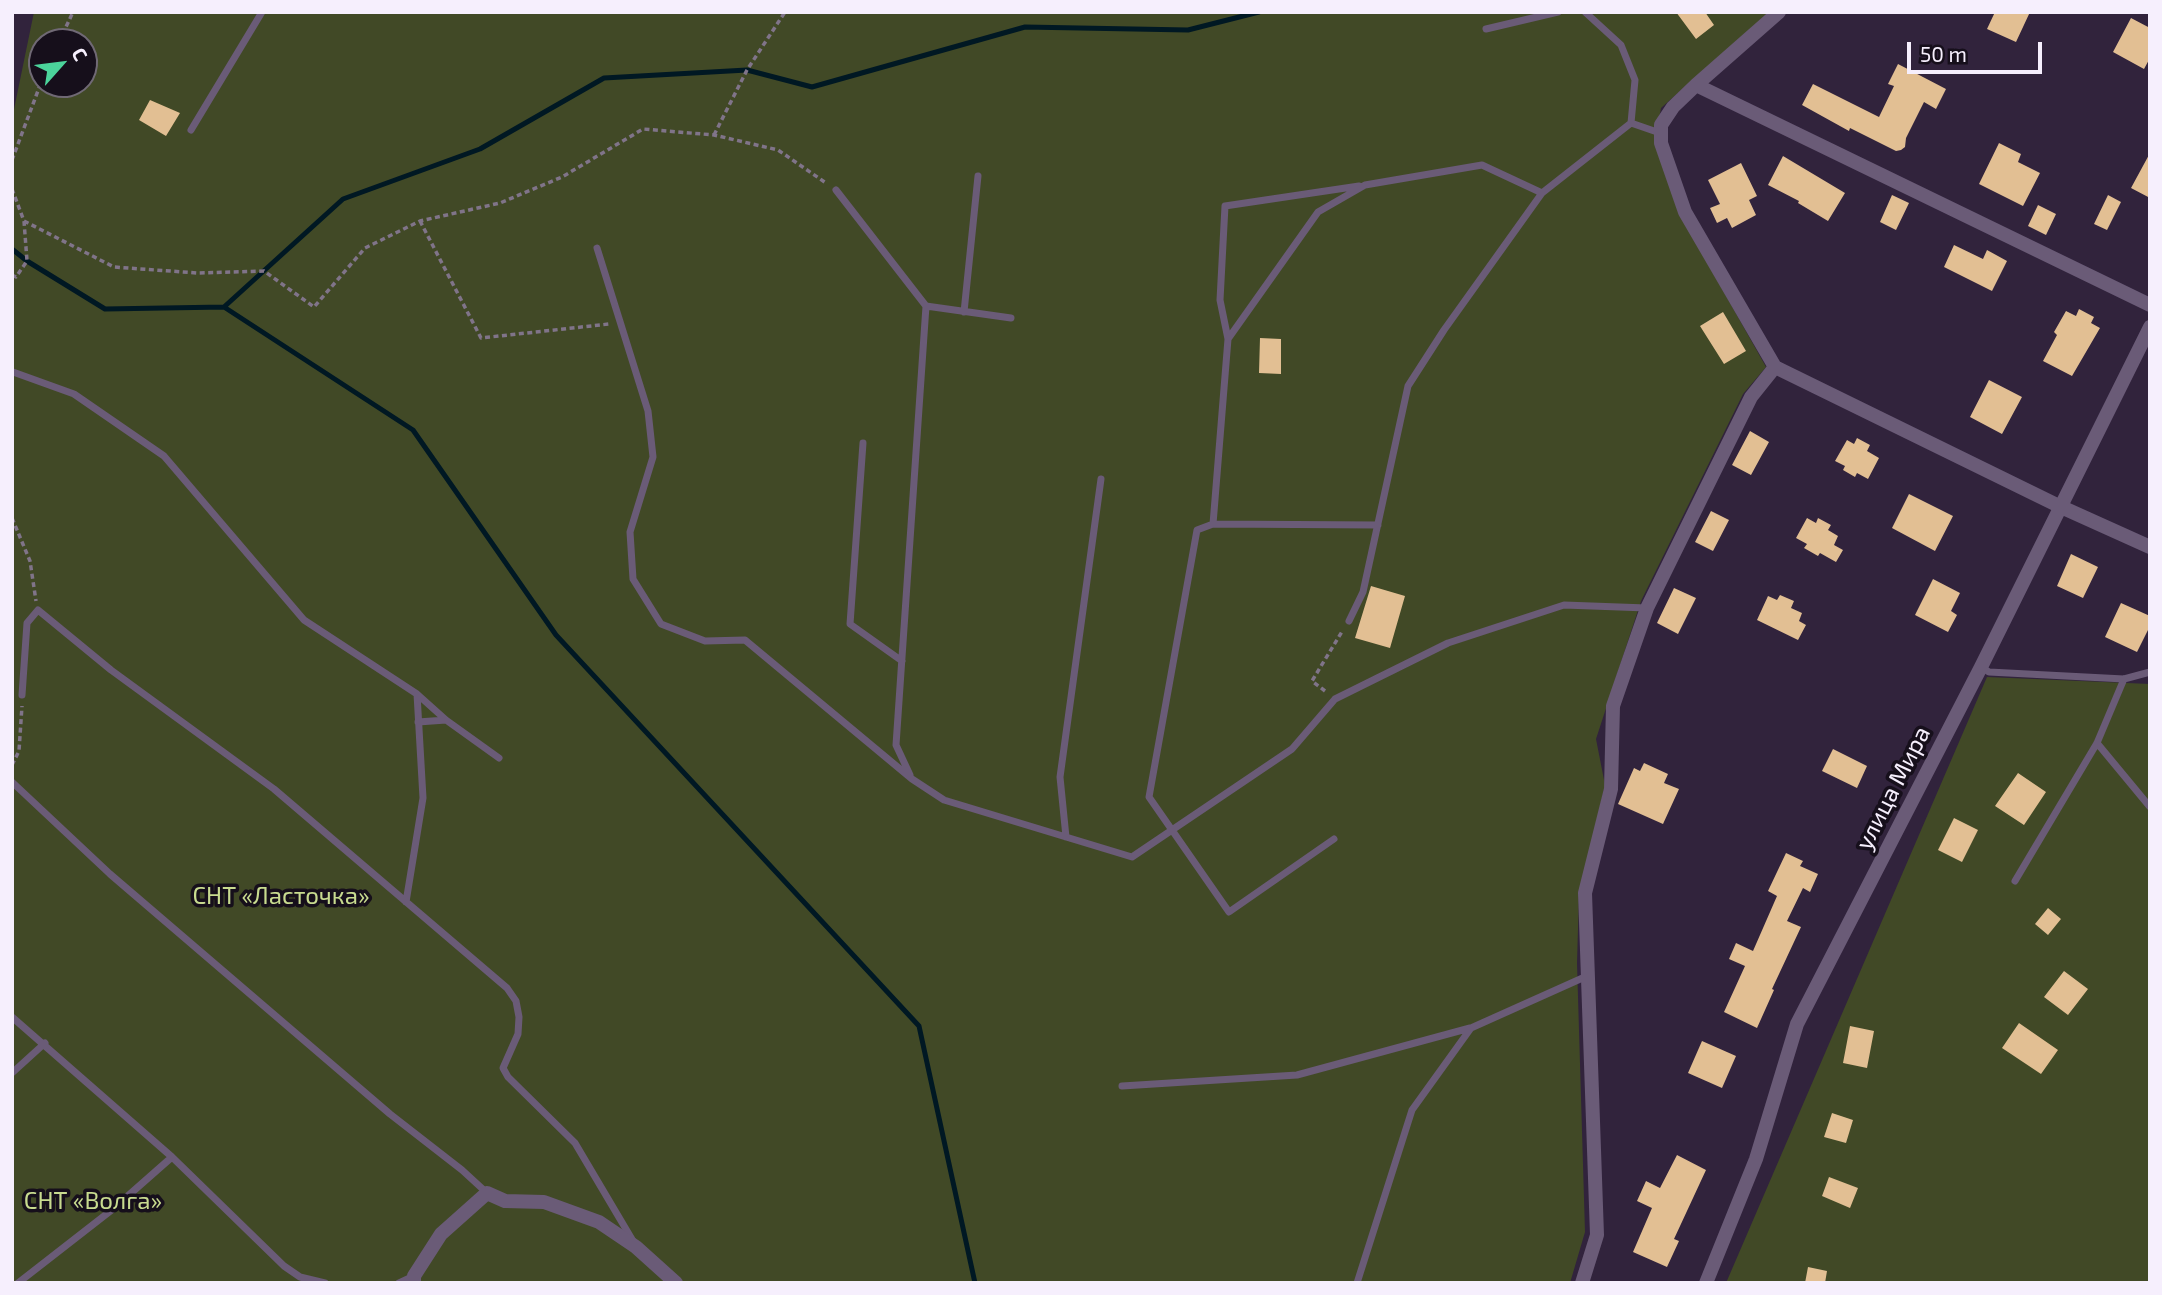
<!DOCTYPE html>
<html>
<head>
<meta charset="utf-8">
<style>
  body { margin:0 }
  #map { position:relative; width:2162px; height:1295px; overflow:hidden; background:#31233c; font-family:"Exo 2",sans-serif }
  canvas { display:block }
  .frame { position:absolute; inset:0; border:14px solid #f6effd; pointer-events:none }
  .north { position:absolute; left:28px; top:28px; width:70px; height:70px; box-sizing:border-box; background:#160f1b; border:2px solid #706975; border-radius:50%; rotate:62deg; font-size:19px; font-weight:700; line-height:28px; text-align:center; color:#f6effd }
  .north::after { content:''; display:block; margin:auto; width:24px; height:32px; background:#4bd49b; clip-path:polygon(50% 0,100% 100%,50% 72%,0 100%) }
  .scale { position:absolute; left:1907px; top:42px; width:135px; height:32px; box-sizing:border-box; border:4px solid #f6effd; border-top:0; padding-left:9px; font-size:21px; line-height:24px; white-space:nowrap; color:#f6effd; -webkit-text-stroke:5px #160f1b; paint-order:stroke }
</style>
</head>
<body>
<div id="map">
<canvas width="2162" height="1295"></canvas>
<div class="frame"></div>
<div class="north">С</div>
<div class="scale">50 m</div>
</div>
<script>
const ctx = document.querySelector('canvas').getContext('2d');
ctx.lineJoin = 'round';
function fill(path, color) { ctx.fillStyle = color; ctx.fill(path, 'evenodd'); }
const shape = rows => new Path2D(rows.map(r => 'M' + r).join(''));
function trace(path, color, width, dash) { ctx.strokeStyle = color; ctx.lineWidth = width; ctx.lineCap = dash ? 'butt' : 'round'; ctx.setLineDash(dash || []); ctx.stroke(path); }
function label(font, color, halo, rows, align = 'center') {
  ctx.font = font + ' "Exo 2",sans-serif'; ctx.lineWidth = 7; ctx.setLineDash([]); ctx.textBaseline = 'middle'; ctx.strokeStyle = halo; ctx.fillStyle = color; for (const [text, x, y, turn = 0] of rows) {
    ctx.save(); ctx.translate(x, y); ctx.rotate((+turn || 0) * Math.PI / 180); ctx.textAlign = isNaN(turn) ? turn : align; if (halo) ctx.strokeText(text, 0, 0); ctx.fillText(text, 0, 0); ctx.restore();
  }
}
fill(shape([
  [34,12,1769,12,1661,108,1655,140,1680,214,1766,367,1743,394,1641,601,1596,739,1605,785,1579,895,1577,963,1585,1232,1570,1283,12,1283,12,119],
  [42,42,84,42,84,84,42,84],
  [1987,677,2150,684,2150,1283,1726,1283]
]), '#414926');
trace(shape([
  [12,249,27,261,105,309,224,307,413,430,556,635,919,1026,975,1283],
  [224,307,343,199,480,149,604,78,747,70,812,87,1025,27,1188,30,1259,12]
]), '#001823', 5);
fill(shape([
  [1676,12,1705,12,1714,25,1696,39],
  [1995,12,2030,12,2016,42,1987,29],
  [2131,18,2150,28,2150,58,2144,69,2113,52],
  [1898,64,1946,89,1936,109,1924,102,1906,138,1905,147,1901,150,1896,151,1850,128,1849,131,1802,105,1813,84,1879,117,1894,86,1888,84],
  [150,100,180,113,166,136,139,120],
  [1999,143,2021,154,2018,162,2040,173,2023,206,1979,184],
  [2150,153,2150,198,2131,188],
  [1783,156,1845,193,1828,221,1798,203,1799,201,1768,185],
  [1741,163,1757,196,1749,200,1756,215,1732,228,1727,218,1717,223,1710,208,1720,204,1708,180],
  [1892,195,1909,203,1896,230,1880,222],
  [2108,195,2121,202,2107,230,2094,224],
  [2038,205,2056,214,2046,235,2028,226],
  [1954,245,1983,259,1987,250,2007,261,1992,291,1944,267],
  [2079,309,2094,317,2091,323,2100,328,2072,376,2043,361,2057,335,2054,332,2066,311,2076,316],
  [1723,312,1746,351,1724,364,1700,326],
  [1260,338,1281,339,1281,374,1259,373],
  [1989,380,2022,397,2002,434,1970,417],
  [1750,431,1769,442,1751,475,1732,465],
  [1857,438,1870,445,1867,451,1879,458,1868,479,1857,473,1855,477,1843,470,1845,466,1835,461,1847,440,1854,444],
  [1909,494,1953,516,1935,551,1892,528],
  [1711,511,1729,520,1713,551,1695,542],
  [1807,518,1816,523,1818,518,1831,525,1828,530,1838,536,1834,545,1843,550,1836,562,1820,553,1818,556,1804,548,1807,544,1796,538],
  [2071,554,2098,567,2083,598,2057,586],
  [1933,579,1960,593,1951,611,1957,615,1948,632,1915,615],
  [1371,586,1405,596,1390,648,1355,638],
  [1674,588,1696,598,1678,634,1657,623],
  [1780,595,1794,601,1791,608,1802,613,1799,621,1806,625,1798,640,1757,620,1768,596,1777,600],
  [2121,603,2150,616,2150,626,2137,652,2105,637],
  [1833,749,1867,766,1857,788,1822,771],
  [1644,763,1668,774,1664,783,1679,789,1663,824,1618,804,1634,768,1640,771],
  [2018,773,2046,792,2024,825,1995,806],
  [1954,818,1978,830,1962,862,1938,850],
  [1786,853,1803,861,1800,866,1818,874,1810,892,1803,888,1787,921,1801,927,1772,989,1774,990,1757,1028,1724,1012,1745,966,1729,959,1736,943,1753,951,1777,896,1768,891],
  [2048,908,2061,919,2048,935,2035,924],
  [2064,971,2088,989,2068,1015,2044,997],
  [2019,1023,2058,1050,2041,1074,2002,1048],
  [1850,1026,1874,1031,1867,1068,1843,1063],
  [1702,1041,1736,1056,1722,1088,1688,1073],
  [1832,1113,1853,1120,1846,1143,1824,1137],
  [1677,1155,1706,1170,1674,1239,1679,1241,1667,1267,1633,1252,1652,1208,1637,1201,1646,1181,1660,1188],
  [1829,1177,1858,1188,1850,1208,1822,1196],
  [1808,1267,1827,1271,1825,1283,1805,1283]
]), '#e2bf93');
trace(shape([
  [59,42,73,12],
  [714,135,747,70,785,12],
  [12,160,42,80],
  [12,189,24,221,27,261,16,277,12,275],
  [24,221,114,267,197,273,264,271,314,307,365,248,420,221,500,203,562,177,643,129,714,135,778,150,826,183],
  [420,221,481,338,609,324],
  [12,518,30,561,36,601],
  [1325,691,1312,681,1343,630],
  [12,765,19,751,22,706]
]), '#807489', 3.5, [5, 3.5]);
trace(shape([
  [1585,12,1621,45,1635,80,1631,123],
  [1486,29,1558,12],
  [191,130,262,12],
  [836,190,926,306,896,745,910,775],
  [597,248,648,411,653,457,630,532,633,579,661,624,705,641,745,640,912,779,944,800,1132,857,1292,749,1335,699,1448,643,1564,605,1647,608],
  [926,306,1011,318],
  [964,312,978,176],
  [1228,339,1220,300,1225,206,1359,186],
  [13,372,74,394,164,456,304,620,417,694,423,798,406,902],
  [863,443,850,624,902,661],
  [1213,524,1378,525],
  [1349,621,1363,592,1408,386,1444,330,1542,193,1631,123,1660,133],
  [1981,667,1989,672,2124,679,2150,672],
  [417,694,446,720],
  [22,695,27,623,38,610,111,670,274,789,507,988,516,1001,519,1017,518,1034,503,1068,508,1077,575,1143,633,1241],
  [418,722,446,720,499,758],
  [2097,743,2150,807],
  [12,782,110,874,390,1114,462,1170,487,1193],
  [1066,837,1060,777,1101,479],
  [1334,839,1229,912,1149,797,1197,530,1213,524,1228,339,1318,212,1365,185,1482,165,1542,193],
  [2015,881,2097,743,2124,679],
  [12,1017,172,1157,284,1266,300,1277,325,1283],
  [12,1073,45,1043],
  [1122,1086,1297,1075,1470,1028],
  [18,1283,113,1209,172,1157],
  [399,1283,414,1276],
  [1357,1283,1412,1110,1471,1028,1587,976]
]), '#6a5b77', 7);
trace(shape([
  [1696,85,2150,305],
  [1775,367,2059,506,2150,547],
  [414,1283,414,1276,441,1234,487,1193,505,1201,544,1202,599,1222,636,1247,676,1283],
  [1582,1283,1597,1235,1585,893,1611,789,1613,706,1647,608,1751,397,1775,367,1685,212,1661,143,1661,125,1673,107,1696,85,1779,12],
  [1706,1283,1756,1159,1797,1024,1981,667,2150,327]
]), '#6a5b77', 14);
label('24px', '#f6effd', '#160f1b', [
  ["улица Мира",1893,788,-63]
]);
label('24px', '#c8db8f', '#160f1b', [
  ["СНТ «Ласточка»",281,896],
  ["СНТ «Волга»",93,1201]
]);
</script>
</body>
</html>
